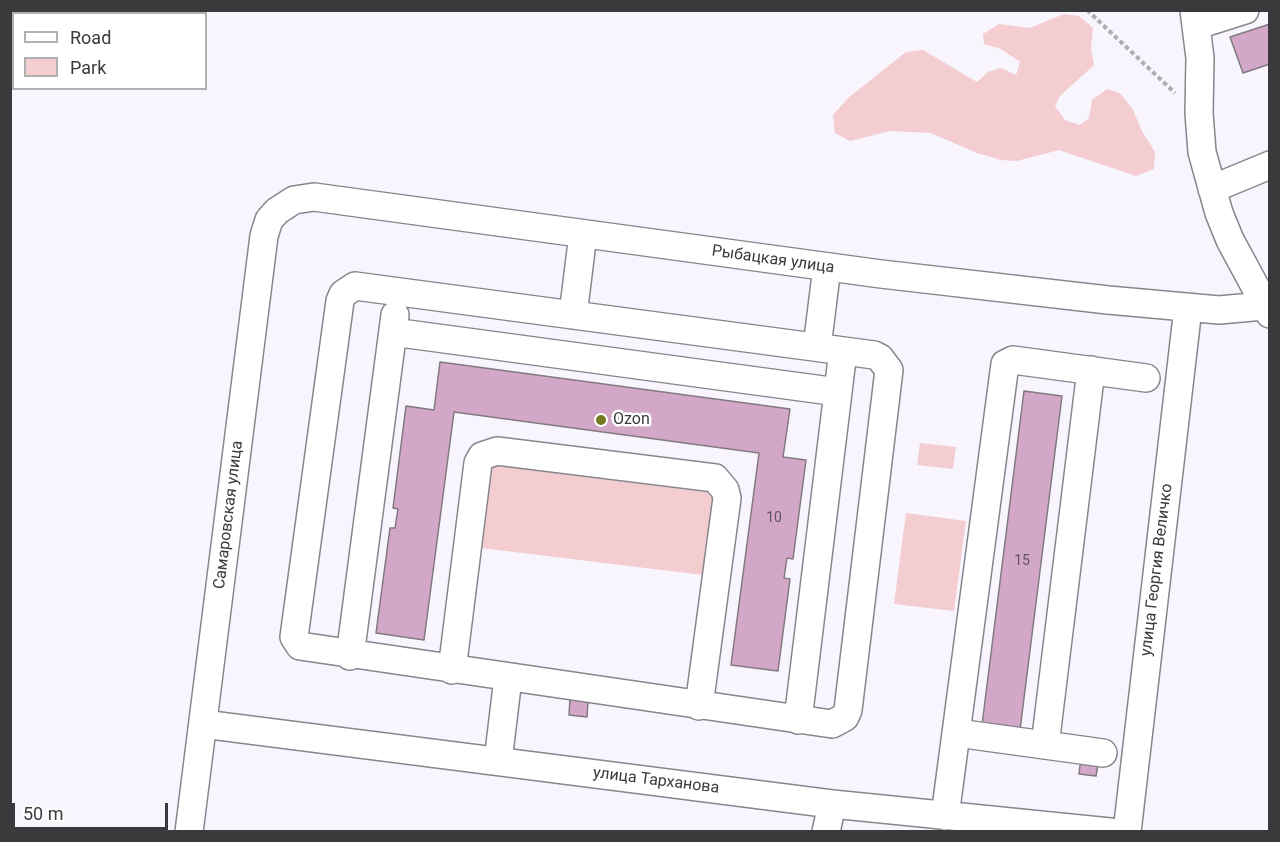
<!DOCTYPE html>
<html>
<head>
<meta charset="utf-8">
<style>
  body { margin:0 }
  #map { position:relative; width:1280px; height:842px; overflow:hidden; background:#f8f5fe; font-family:Roboto,sans-serif }
  canvas { display:block }
  .frame { position:absolute; inset:0; border:12px solid #3a393c; pointer-events:none }
  .legend { position:absolute; left:12px; top:12px; width:195px; height:78px; box-sizing:border-box; background:#fff; border:2px solid #b0b0b1; margin:0; padding:8px 10px; list-style:none; font-size:18px; color:#3a393c }
  .legend li { display:flex; align-items:center; gap:12px; height:30px }
  .legend b { width:30px; border:2px solid #b0b0b1 }
  .scale { position:absolute; left:12px; top:803px; width:156px; height:27px; box-sizing:border-box; border:3px solid #3a393c; border-top:0; padding-left:8px; font-size:18px; line-height:21px; white-space:nowrap; color:#3a393c; -webkit-text-stroke:4px #fff; paint-order:stroke }
</style>
</head>
<body>
<div id="map">
<canvas width="1280" height="842"></canvas>
<div class="frame"></div>
<ul class="legend">
<li><b style="height:8px;background:#fff"></b>Road</li>
<li><b style="height:16px;background:#f4cdd1"></b>Park</li>
</ul>
<div class="scale">50 m</div>
</div>
<script>
const ctx = document.querySelector('canvas').getContext('2d');
ctx.lineJoin = 'round';
function fill(path, color) { ctx.fillStyle = color; ctx.fill(path, 'evenodd'); }
const shape = rows => new Path2D(rows.map(r => 'M' + r).join(''));
function trace(path, color, width, dash) { ctx.strokeStyle = color; ctx.lineWidth = width; ctx.lineCap = dash ? 'butt' : 'round'; ctx.setLineDash(dash || []); ctx.stroke(path); }
function label(font, color, halo, rows, align = 'center') {
  ctx.font = font + ' Roboto,sans-serif'; ctx.lineWidth = 5; ctx.setLineDash([]); ctx.textBaseline = 'middle'; ctx.strokeStyle = halo; ctx.fillStyle = color; for (const [text, x, y, turn = 0] of rows) {
    ctx.save(); ctx.translate(x, y); ctx.rotate((+turn || 0) * Math.PI / 180); ctx.textAlign = isNaN(turn) ? turn : align; if (halo) ctx.strokeText(text, 0, 0); ctx.fillText(text, 0, 0); ctx.restore();
  }
}
fill(shape([
  [1064,14,1079,16,1093,28,1091,49,1094,65,1060,96,1055,106,1065,120,1080,125,1089,118,1092,100,1107,89,1120,93,1132,108,1142,131,1155,152,1154,169,1136,176,1059,150,1017,161,1001,160,977,153,931,133,890,131,850,141,835,133,833,115,848,98,906,52,923,50,977,82,988,72,1001,68,1016,75,1020,62,1001,49,984,44,983,34,999,24,1030,28],
  [920,443,956,447,953,469,917,465],
  [491,465,713,493,703,575,481,548],
  [906,513,966,521,954,611,894,604]
]), '#f4cdd1');
const building = shape([
  [1270,24,1270,64,1243,73,1230,37,1270,24],
  [440,362,790,409,783,457,806,460,793,559,787,558,784,578,790,579,778,671,731,665,759,453,454,412,424,640,376,633,390,528,395,528,398,509,393,508,406,406,434,410,440,362],
  [1024,391,1062,396,1020,730,982,725,1024,391],
  [570,699,588,701,587,717,569,715,570,699],
  [1081,756,1099,759,1096,776,1079,774,1081,756]
]);
fill(building, '#d3a7c7');
trace(building, '#827a7f', 1.5);
const minor = shape([
  [1194,10,1200,58,1199,113,1202,152,1219,213,1230,240,1270,314],
  [1198,25,1245,10],
  [1212,189,1270,165],
  [355,286,874,355,880,358,889,370,848,710,845,717,832,724,300,646,294,637,340,301,343,294,355,286],
  [573,315,583,234],
  [393,332,838,392],
  [817,347,827,267],
  [350,656,395,315],
  [452,670,478,463,482,456,497,451,715,478,725,490,727,498,699,706],
  [798,720,843,351],
  [203,724,832,804,1110,832],
  [957,733,1103,753],
  [1045,745,1091,370],
  [498,761,508,678],
  [945,816,1005,364,1013,360,1146,378],
  [189,832,264,236,269,220,277,211,294,200,314,197,881,274,1108,300,1219,310,1264,306],
  [826,832,832,804],
  [1127,832,1188,308]
]);
trace(minor, '#88858d', 30);
trace(shape([
  [1087,10,1175,93]
]), '#afacb3', 4, [4.5, 3]);
trace(minor, '#fff', 27);
for (const [x, y, r, color] of [
  [601,420,6,"#747922"]
]) { const dot = new Path2D(); dot.arc(x, y, r, 0, 2 * Math.PI); ctx.fillStyle = color; ctx.fill(dot); trace(dot, '#fff', 2); }
label('14px', '#60545f', null, [
  ["10",774,518],
  ["15",1022,561]
]);
label('16px', '#3a393c', '#fff', [
  ["Рыбацкая улица",773,260,8],
  ["Самаровская улица",229,515,-83],
  ["улица Георгия Величко",1157,570,-83],
  ["улица Тарханова",656,781,7]
]);
label('16px', '#3a393c', '#fff', [
  ["Ozon",613,420]
], 'left');
</script>
</body>
</html>
